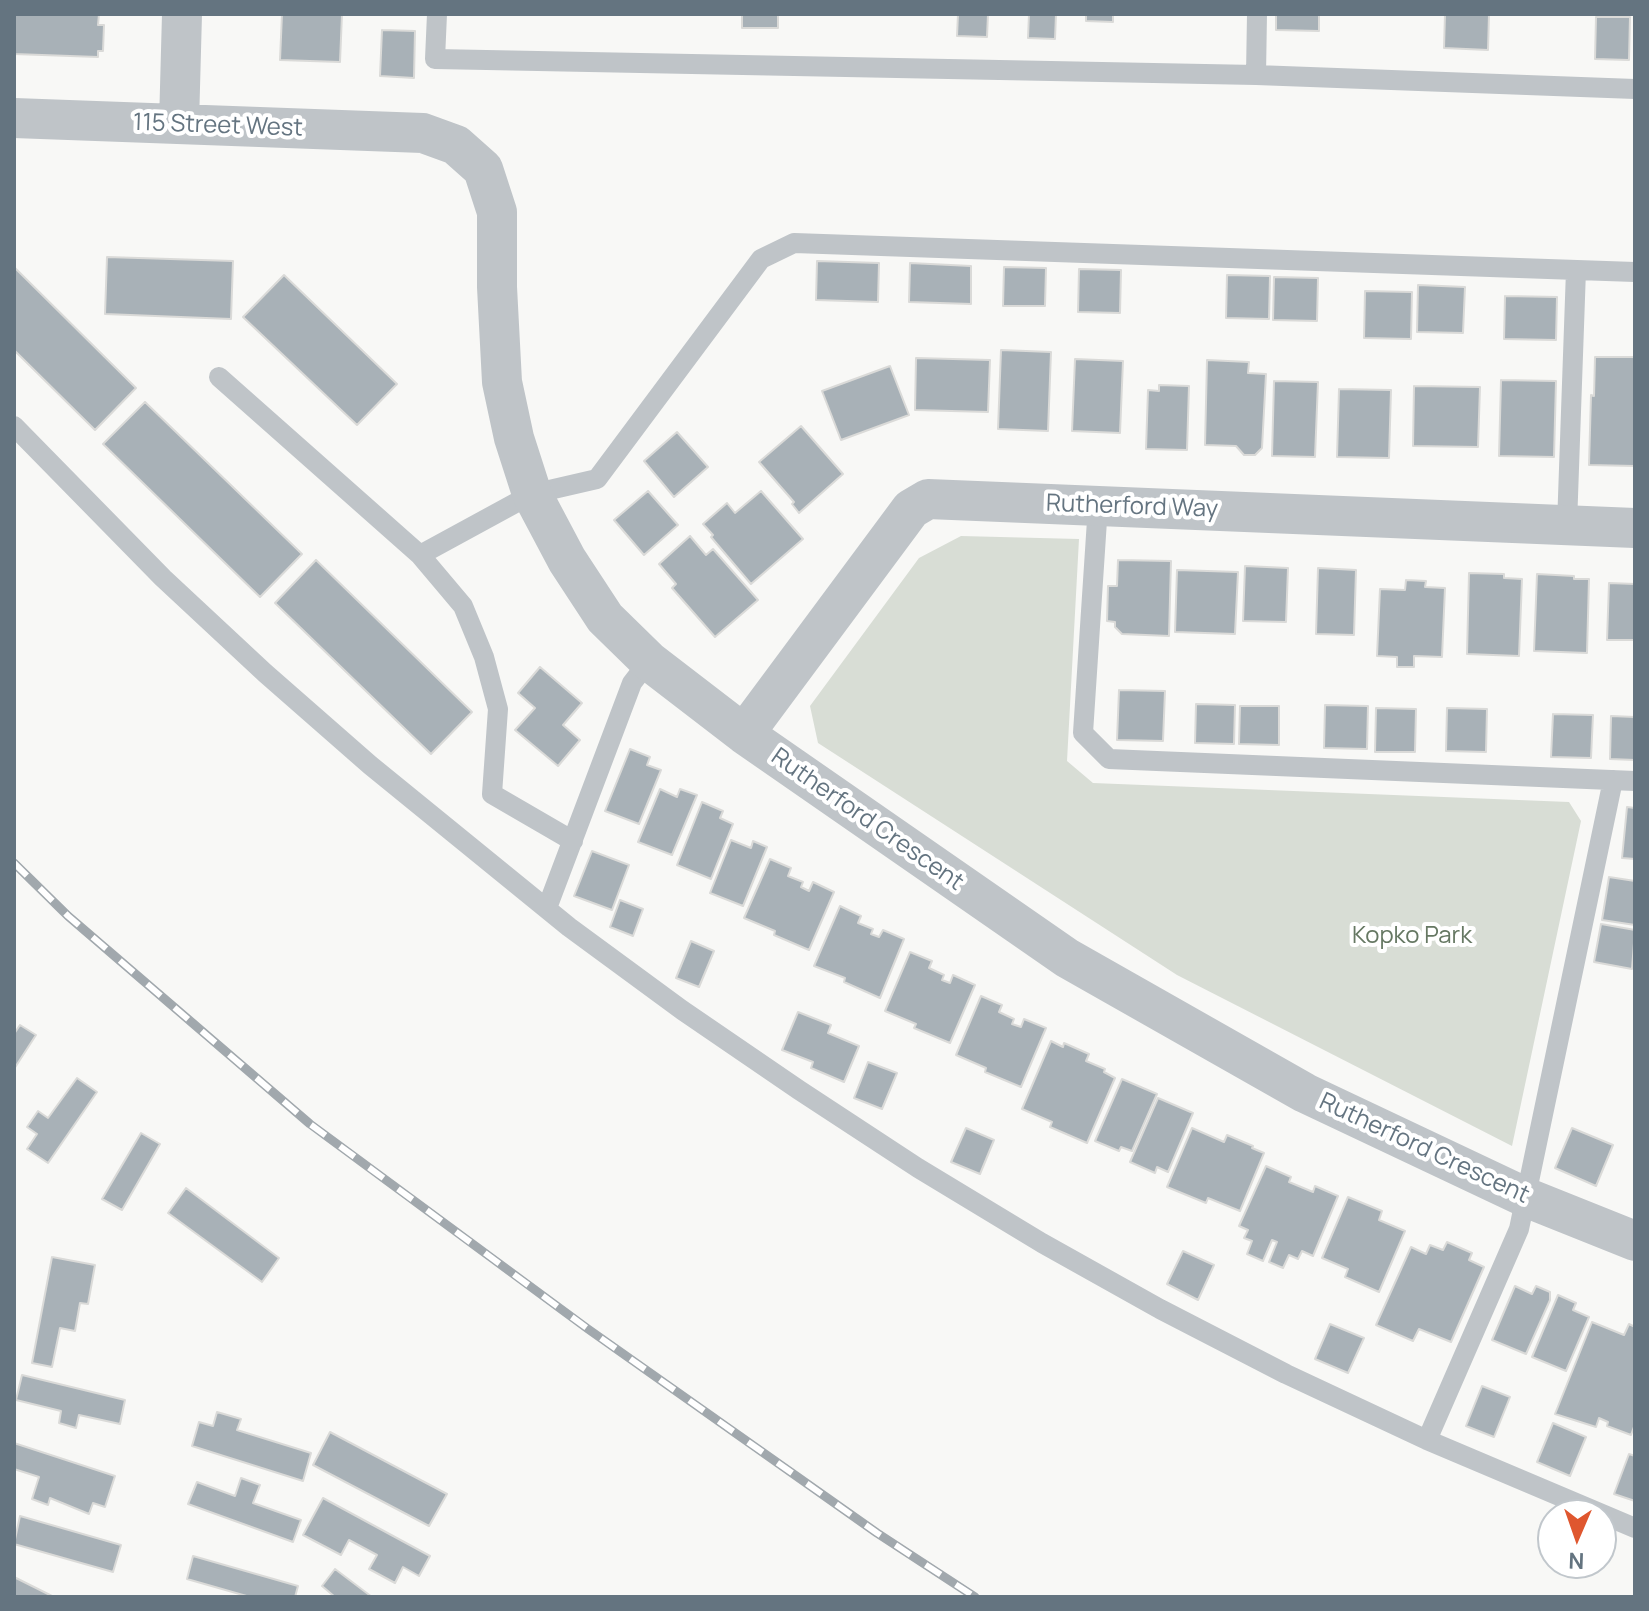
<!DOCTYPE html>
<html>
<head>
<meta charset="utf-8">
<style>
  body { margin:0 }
  #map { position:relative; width:1649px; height:1611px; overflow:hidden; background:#f8f8f6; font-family:Manrope,sans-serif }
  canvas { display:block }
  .frame { position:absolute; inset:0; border:16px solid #647480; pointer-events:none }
  .north { position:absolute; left:1537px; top:1499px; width:80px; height:80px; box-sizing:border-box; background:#fff; border:2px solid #c1c7cc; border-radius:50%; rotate:182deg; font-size:22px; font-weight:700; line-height:32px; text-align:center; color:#647480 }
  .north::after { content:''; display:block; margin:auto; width:28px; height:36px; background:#df572f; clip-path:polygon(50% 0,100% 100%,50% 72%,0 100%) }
</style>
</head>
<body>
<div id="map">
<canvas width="1649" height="1611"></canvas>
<div class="frame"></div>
<div class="north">N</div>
</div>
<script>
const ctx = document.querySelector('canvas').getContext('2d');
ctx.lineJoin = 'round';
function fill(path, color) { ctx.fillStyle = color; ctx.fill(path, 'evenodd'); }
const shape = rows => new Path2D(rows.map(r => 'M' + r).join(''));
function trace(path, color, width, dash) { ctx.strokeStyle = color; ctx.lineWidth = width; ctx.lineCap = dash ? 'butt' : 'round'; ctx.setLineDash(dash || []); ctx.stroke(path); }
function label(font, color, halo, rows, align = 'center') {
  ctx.font = font + ' Manrope,sans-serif'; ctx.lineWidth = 8; ctx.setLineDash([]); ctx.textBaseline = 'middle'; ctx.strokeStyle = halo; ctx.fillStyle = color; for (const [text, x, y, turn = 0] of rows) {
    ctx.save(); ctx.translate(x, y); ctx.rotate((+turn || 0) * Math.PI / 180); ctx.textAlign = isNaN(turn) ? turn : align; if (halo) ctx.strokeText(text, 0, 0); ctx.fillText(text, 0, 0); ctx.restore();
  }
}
fill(shape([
  [961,536,1079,539,1067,761,1093,783,1569,802,1581,821,1512,1146,1177,975,818,743,810,706,919,558]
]), '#d8ddd5');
const building = shape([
  [14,14,99,14,98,25,104,25,103,51,98,51,98,57,14,54,14,14],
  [282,14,342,14,340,62,280,60,282,14],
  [742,14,778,14,778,28,742,28,742,14],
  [958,14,988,14,987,37,957,36,958,14],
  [1029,14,1056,14,1055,39,1028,38,1029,14],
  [1086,14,1113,14,1113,22,1086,21,1086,14],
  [1276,14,1319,14,1319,31,1276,30,1276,14],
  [1445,14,1489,14,1488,50,1444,48,1445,14],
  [1596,17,1630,17,1629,60,1595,59,1596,17],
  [382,30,415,31,414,78,380,76,382,30],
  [107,257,233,261,231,319,105,314,107,257],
  [817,261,879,263,878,302,816,300,817,261],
  [910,263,971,266,971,304,909,302,910,263],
  [14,267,136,388,95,430,14,350,14,267],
  [1004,267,1046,268,1045,306,1003,306,1004,267],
  [1079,269,1121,270,1120,313,1078,312,1079,269],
  [284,275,397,384,357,425,243,317,284,275],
  [1227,275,1270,276,1269,319,1226,318,1227,275],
  [1274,277,1318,278,1317,321,1273,320,1274,277],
  [1418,285,1465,287,1463,333,1417,332,1418,285],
  [1365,291,1412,292,1411,339,1364,338,1365,291],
  [1505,296,1557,297,1556,340,1504,339,1505,296],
  [1001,350,1051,352,1048,431,998,429,1001,350],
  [1595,357,1635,357,1635,466,1589,465,1591,395,1594,396,1595,357],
  [916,358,990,360,988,412,915,410,916,358],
  [1075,359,1123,361,1120,433,1072,431,1075,359],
  [1207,360,1249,362,1248,373,1266,374,1262,448,1255,455,1244,455,1236,446,1205,445,1207,360],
  [890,366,909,415,841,440,822,391,890,366],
  [1501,380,1556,381,1554,457,1499,456,1501,380],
  [1274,381,1318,382,1315,457,1272,456,1274,381],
  [1159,385,1189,386,1187,450,1146,449,1148,390,1159,391,1159,385],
  [1414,386,1480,387,1478,447,1413,446,1414,386],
  [1339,389,1391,390,1389,458,1337,457,1339,389],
  [145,402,302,554,260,597,103,444,145,402],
  [801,426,843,474,799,513,792,504,794,502,759,462,801,426],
  [677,432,708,467,674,497,644,461,677,432],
  [648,491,678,525,644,555,614,520,648,491],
  [761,491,803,539,751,584,711,537,713,535,703,524,727,503,735,513,761,491],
  [690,536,706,555,713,549,758,600,715,637,672,588,676,584,659,564,690,536],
  [316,560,472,712,431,754,275,603,316,560],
  [1118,560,1171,561,1169,636,1122,634,1115,627,1115,622,1107,621,1108,586,1117,586,1118,560],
  [1245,566,1288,568,1286,622,1243,621,1245,566],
  [1318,568,1356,570,1354,635,1316,634,1318,568],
  [1177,570,1238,572,1235,634,1175,632,1177,570],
  [1469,573,1504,574,1504,578,1522,579,1519,656,1467,654,1469,573],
  [1537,574,1574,576,1574,579,1589,579,1587,653,1534,651,1537,574],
  [1406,580,1426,581,1425,587,1445,588,1442,657,1414,656,1414,667,1397,667,1397,657,1377,656,1380,589,1405,590,1406,580],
  [1609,583,1635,584,1635,640,1607,640,1609,583],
  [540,667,582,703,563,725,580,740,558,766,515,730,535,708,518,693,540,667],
  [1119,690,1165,691,1163,741,1117,740,1119,690],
  [1196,704,1235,705,1234,744,1195,743,1196,704],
  [1325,705,1368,706,1367,749,1324,748,1325,705],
  [1240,706,1279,706,1279,745,1239,744,1240,706],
  [1376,708,1416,709,1415,752,1375,752,1376,708],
  [1447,708,1487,709,1486,752,1446,751,1447,708],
  [1553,714,1593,715,1591,758,1551,757,1553,714],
  [1611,716,1635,717,1635,760,1610,759,1611,716],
  [630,749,650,757,647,765,661,770,639,824,605,811,630,749],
  [660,789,677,797,680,789,697,795,672,855,638,842,660,789],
  [702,802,723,811,720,818,733,824,711,879,677,865,702,802],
  [1627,807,1635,808,1635,859,1622,858,1627,807],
  [731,840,751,848,753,841,767,847,743,906,710,893,731,840],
  [592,851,629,865,612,910,574,896,592,851],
  [770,859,791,868,788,876,803,882,801,887,809,891,813,882,834,892,809,950,774,935,775,931,744,918,770,859],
  [1609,877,1635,881,1635,925,1602,920,1609,877],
  [620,900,643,909,633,936,610,927,620,900],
  [840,906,861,916,858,923,873,929,871,934,879,937,883,930,904,939,880,998,844,982,845,978,814,966,840,906],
  [1601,924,1635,930,1632,969,1594,962,1601,924],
  [691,941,714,951,699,987,676,978,691,941],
  [910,952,932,961,929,968,944,975,942,980,950,983,953,975,975,985,950,1043,914,1028,916,1024,885,1011,910,952],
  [981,996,1002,1005,999,1012,1014,1019,1012,1024,1021,1027,1024,1019,1046,1028,1021,1087,985,1072,986,1068,956,1055,981,996],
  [798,1012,831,1025,828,1033,859,1046,844,1082,811,1068,813,1062,782,1050,798,1012],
  [20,1025,36,1035,14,1069,14,1034,20,1025],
  [1051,1041,1063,1047,1064,1043,1089,1054,1086,1061,1105,1069,1104,1072,1115,1078,1087,1143,1050,1127,1052,1122,1022,1109,1051,1041],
  [868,1062,897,1073,882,1109,854,1098,868,1062],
  [77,1078,97,1092,48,1163,27,1149,37,1134,27,1127,38,1111,48,1118,77,1078],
  [1122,1079,1157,1094,1132,1151,1121,1147,1119,1151,1095,1141,1122,1079],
  [1158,1098,1193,1113,1168,1172,1157,1167,1155,1173,1130,1162,1158,1098],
  [966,1128,994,1140,980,1174,951,1162,966,1128],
  [1192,1128,1224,1142,1227,1135,1253,1146,1252,1148,1264,1153,1240,1211,1208,1198,1206,1203,1167,1187,1192,1128],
  [1572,1128,1613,1145,1596,1186,1555,1168,1572,1128],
  [141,1133,160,1144,122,1210,102,1199,141,1133],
  [1266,1166,1291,1177,1289,1182,1313,1192,1315,1186,1338,1196,1313,1256,1302,1251,1298,1259,1289,1255,1283,1268,1269,1262,1277,1242,1272,1240,1263,1261,1247,1254,1252,1241,1244,1238,1248,1230,1239,1226,1266,1166],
  [186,1188,279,1258,262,1282,168,1213,186,1188],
  [1348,1197,1382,1211,1379,1220,1405,1231,1379,1292,1345,1277,1348,1269,1322,1258,1348,1197],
  [1447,1242,1472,1253,1469,1260,1484,1267,1451,1342,1419,1329,1413,1341,1376,1325,1411,1247,1426,1254,1430,1245,1443,1250,1447,1242],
  [1183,1251,1214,1265,1198,1300,1167,1284,1183,1251],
  [52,1257,95,1265,88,1304,80,1303,75,1331,60,1328,52,1367,32,1363,52,1257],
  [1515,1286,1532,1294,1536,1286,1550,1292,1550,1300,1526,1354,1492,1340,1515,1286],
  [1558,1295,1576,1303,1573,1310,1589,1317,1566,1371,1532,1357,1558,1295],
  [1592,1322,1624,1335,1629,1324,1635,1327,1635,1424,1631,1435,1607,1426,1608,1422,1599,1418,1596,1427,1555,1414,1592,1322],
  [1330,1324,1364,1338,1348,1373,1315,1359,1330,1324],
  [22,1375,125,1400,120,1424,79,1415,76,1428,59,1423,61,1411,16,1400,22,1375],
  [1482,1386,1510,1397,1494,1437,1466,1426,1482,1386],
  [217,1412,241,1419,237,1430,311,1453,303,1481,192,1446,199,1422,213,1426,217,1412],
  [1553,1423,1586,1437,1570,1476,1537,1462,1553,1423],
  [330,1432,447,1494,429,1526,313,1465,330,1432],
  [14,1443,115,1476,105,1507,93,1503,89,1514,50,1498,48,1505,32,1499,39,1477,14,1469,14,1443],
  [1629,1454,1635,1456,1635,1501,1614,1494,1629,1454],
  [241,1478,260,1485,253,1503,301,1520,293,1542,188,1504,197,1482,235,1496,241,1478],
  [323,1498,430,1556,419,1576,403,1567,395,1583,369,1569,377,1555,349,1540,341,1555,303,1535,323,1498],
  [20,1516,121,1545,113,1572,14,1544,20,1516],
  [193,1556,298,1586,295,1597,250,1597,187,1579,193,1556],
  [335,1569,372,1597,335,1597,322,1586,335,1569],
  [14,1577,54,1597,14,1597,14,1577]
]);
fill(building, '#a8b1b7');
trace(building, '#dadad8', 2);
trace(shape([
  [437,14,435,59,1256,75,1635,89],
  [1256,75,1257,14],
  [219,377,420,555,532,494,597,479,761,259,794,243,1635,272],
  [14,426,163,578,265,673,370,765,569,927,682,1010,799,1090,918,1168,1042,1243,1160,1309,1286,1374,1427,1440,1635,1528],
  [1098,505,1083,733,1109,759,1635,781],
  [1567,525,1576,270],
  [420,555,463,606,484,657,498,709,492,794,573,841],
  [547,908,632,683,649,661],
  [1427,1440,1519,1229,1613,780]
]), '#bfc4c8', 20);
trace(shape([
  [14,118,423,133,456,145,483,169,497,212,497,287,502,382,514,438,532,494,567,560,605,618,649,661,744,734,1067,958,1305,1093,1525,1197,1635,1241],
  [179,124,182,14],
  [744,734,911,509,928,499,1635,528]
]), '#bfc4c8', 40);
const rail = shape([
  [14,863,68,916,310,1124,588,1329,877,1533,975,1597]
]);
trace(rail, '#a1a8ad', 9);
trace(rail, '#fff', 6, [18]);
label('24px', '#647480', '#fff', [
  ["115 Street West",218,126,2],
  ["Rutherford Way",1132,507,2],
  ["Rutherford Crescent",867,820,35],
  ["Rutherford Crescent",1424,1149,25]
]);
label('24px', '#667863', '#fff', [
  ["Kopko Park",1412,936]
]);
</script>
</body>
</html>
